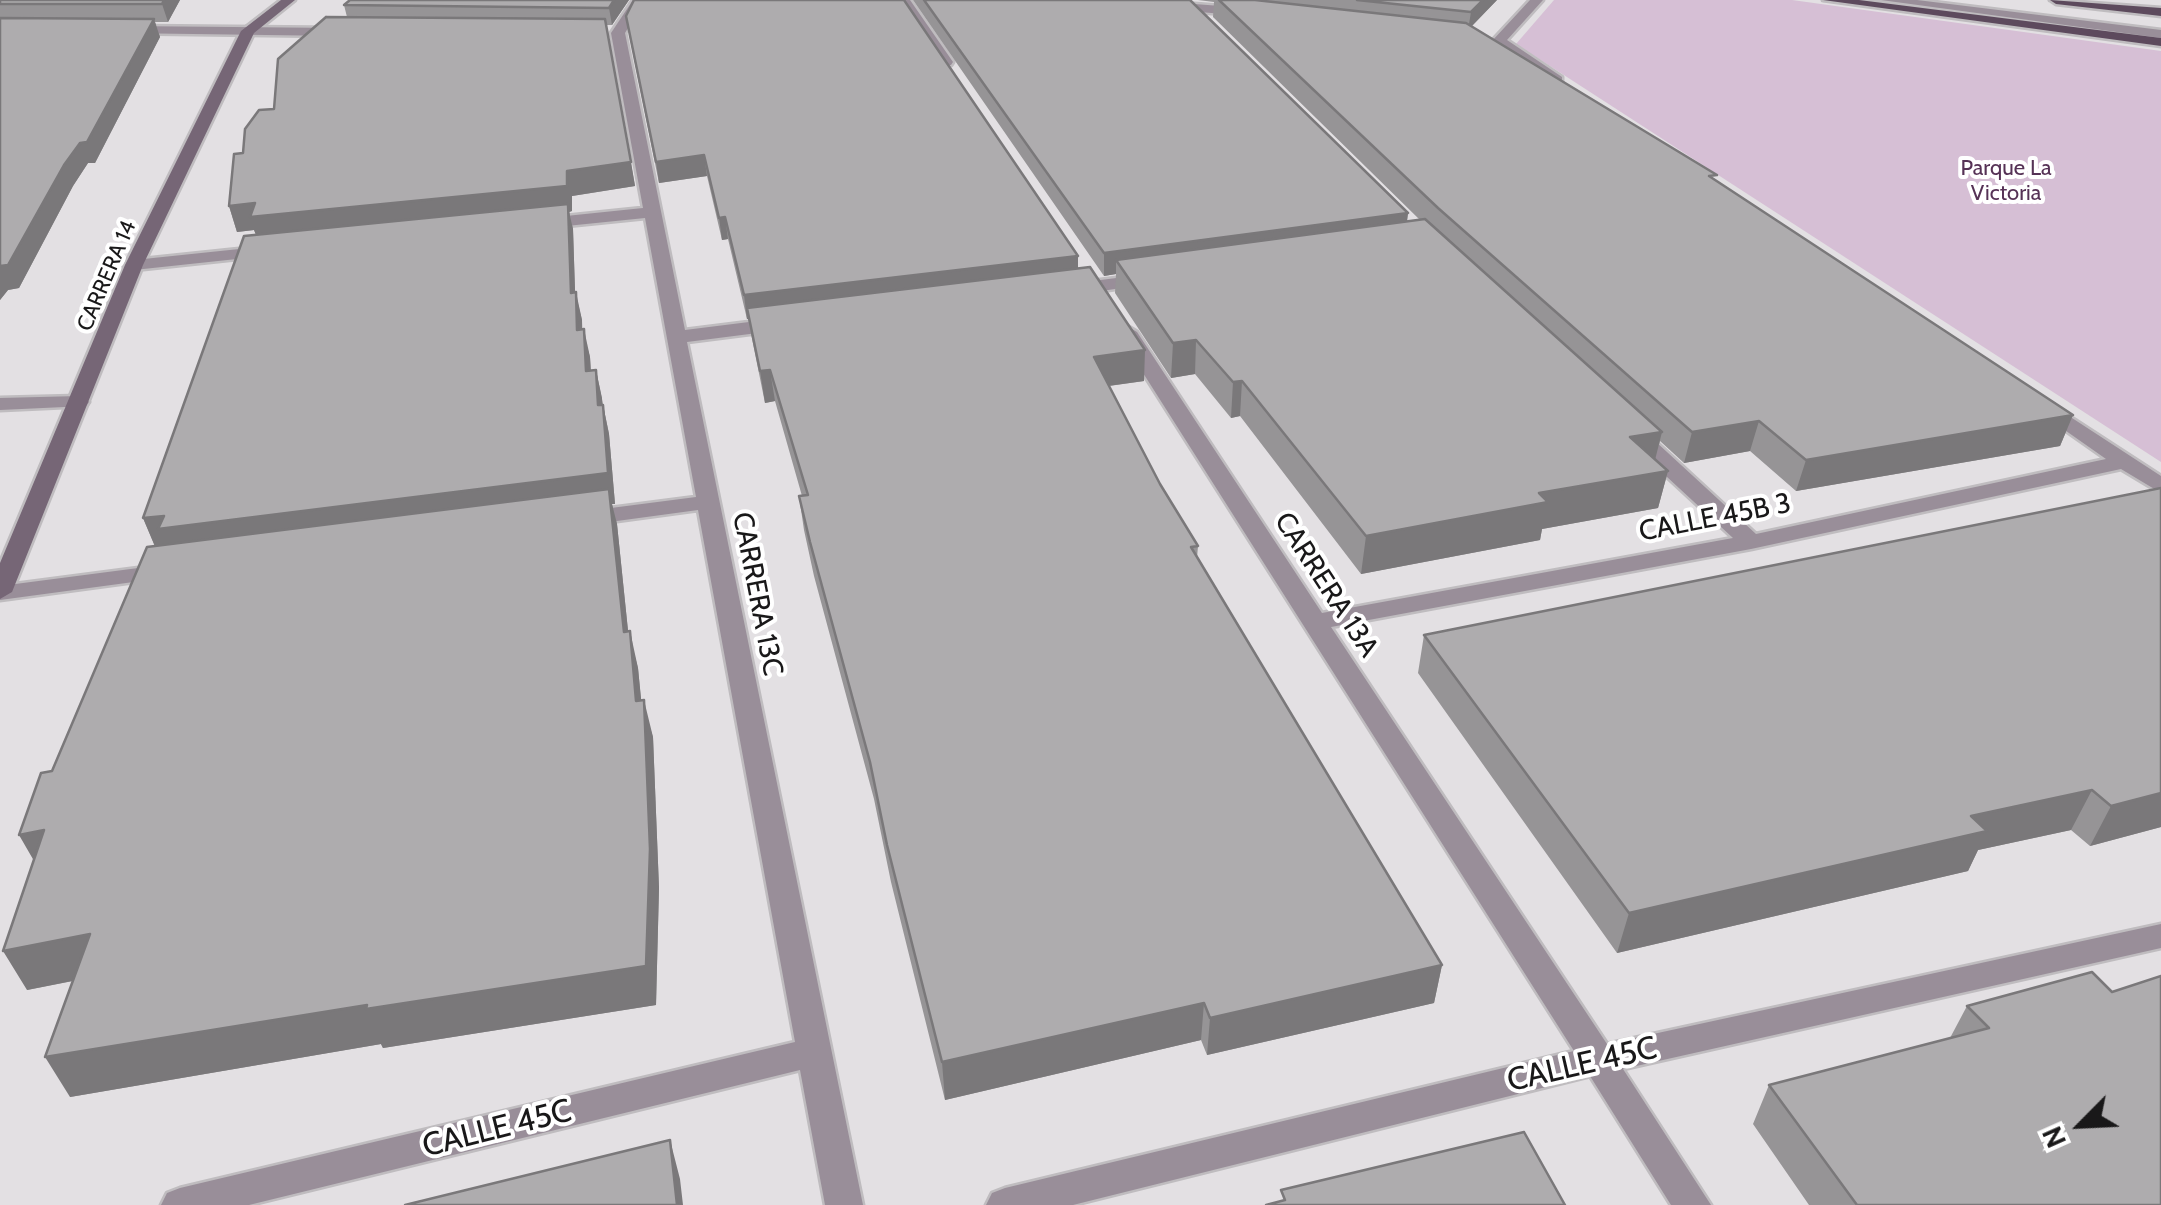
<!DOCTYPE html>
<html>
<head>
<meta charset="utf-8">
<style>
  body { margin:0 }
  #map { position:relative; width:2161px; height:1205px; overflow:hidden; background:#e3e0e3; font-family:Cabin,sans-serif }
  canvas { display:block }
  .north { position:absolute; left:2031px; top:1075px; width:100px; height:100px; -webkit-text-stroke:8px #fff; paint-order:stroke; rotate:246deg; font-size:28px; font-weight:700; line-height:40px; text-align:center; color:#191819 }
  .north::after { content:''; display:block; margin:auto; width:35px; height:45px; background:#191819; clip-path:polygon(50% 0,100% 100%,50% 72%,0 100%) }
</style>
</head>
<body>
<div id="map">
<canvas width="2161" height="1205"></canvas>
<div class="north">N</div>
</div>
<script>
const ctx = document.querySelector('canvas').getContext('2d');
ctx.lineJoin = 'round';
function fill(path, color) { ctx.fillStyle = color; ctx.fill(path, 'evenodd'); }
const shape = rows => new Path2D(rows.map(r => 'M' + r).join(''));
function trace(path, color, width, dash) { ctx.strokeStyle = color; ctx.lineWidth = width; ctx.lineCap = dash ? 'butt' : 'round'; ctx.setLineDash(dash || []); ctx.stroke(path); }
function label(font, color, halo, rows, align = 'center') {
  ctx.font = font + ' Cabin,sans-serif'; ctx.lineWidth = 8; ctx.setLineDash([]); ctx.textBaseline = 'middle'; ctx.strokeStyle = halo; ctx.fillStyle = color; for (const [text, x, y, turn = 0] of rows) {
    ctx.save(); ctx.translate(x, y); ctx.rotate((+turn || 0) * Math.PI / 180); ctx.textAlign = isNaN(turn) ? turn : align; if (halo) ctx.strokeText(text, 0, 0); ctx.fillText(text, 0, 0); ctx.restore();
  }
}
fill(shape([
  [1554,0,1792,0,2161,51,2161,462,1516,44]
]), '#d6bfd5');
const lane = shape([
  [1881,0,1917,0,2161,30,2161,38,1881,0]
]);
const street = shape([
  [633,0,645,0,625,33,685,330,781,318,791,324,781,330,687,342,863,1205,825,1205,800,1070,249,1205,161,1205,167,1193,180,1188,795,1042,698,510,580,526,568,519,580,512,696,497,645,218,537,229,528,224,537,219,643,208,611,33,633,0],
  [898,0,910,0,953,62,951,65,941,65,898,0],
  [1530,0,1543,0,1507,40,1562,77,1562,83,1552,83,1492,41,1530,0],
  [1168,2,1247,8,1253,12,1247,16,1164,9,1162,6,1168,2],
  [125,26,340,28,347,32,340,36,120,33,120,27,125,26],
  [268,246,277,251,274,255,134,270,125,265,134,260,268,246],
  [1148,274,1154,275,1154,283,1069,296,1060,290,1069,284,1148,274],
  [1127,326,1137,332,1322,613,1733,538,1626,439,1623,434,1626,429,1642,429,1756,534,2106,459,2032,407,2035,403,2049,403,2161,476,2161,493,2121,469,1751,549,1331,627,1607,1044,2161,924,2161,948,1623,1069,1711,1205,1671,1205,1590,1076,1073,1205,986,1205,992,1193,1005,1188,1574,1051,1117,332,1127,326],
  [79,396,86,398,89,402,86,406,0,410,0,398,79,396],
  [169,564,178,566,181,571,178,576,0,600,0,586,169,564]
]);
const secondary = shape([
  [281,0,295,0,254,33,143,265,12,592,0,599,0,563,125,265,241,31,281,0]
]);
const primary = shape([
  [1823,0,1859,0,2161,38,2161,46,1823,0],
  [2050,0,2161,8,2161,16,2056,4,2050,0]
]);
trace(lane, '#bfbcbf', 5);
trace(street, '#bfbcbf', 5);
trace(secondary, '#bfbcbf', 5);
trace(primary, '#bfbcbf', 5);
fill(lane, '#998e99');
fill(street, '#998e99');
fill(secondary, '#766676');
fill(primary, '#5d4a5d');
fill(shape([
  [0,0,180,0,168,22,155,22,160,37,95,163,88,163,73,186,19,288,8,290,0,300],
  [629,0,612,25,606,25,635,186,572,196,572,211,569,212,573,229,575,292,582,320,582,329,590,357,591,370,596,370,609,434,615,504,612,504,617,524,628,631,638,668,641,700,653,737,659,888,656,1005,383,1048,381,1044,70,1097,73,981,27,990,34,861,52,771,155,546,143,518,256,234,254,230,237,232,229,206,243,153,274,109,347,17,344,5],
  [913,0,1190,0,1408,213,1407,222,1420,220,1213,17,1214,2,1198,0,1497,0,1472,26,1716,181,2073,415,2060,446,1796,491,1750,451,1684,463,1660,441,1655,460,1668,471,1658,508,1542,529,1540,540,1361,574,1240,416,1231,418,1195,374,1171,378,1115,293,1116,274,1104,276],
  [629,34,1078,256,1078,268,1144,381,1109,386,1160,484,1198,546,1197,558,1442,965,1434,1003,1207,1055,1201,1040,945,1100,891,882,874,799,814,576,804,530,799,496,802,496,775,401,765,403,748,319,747,319,728,239,722,240,707,176,659,183],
  [2161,488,2161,827,2090,846,2071,830,1978,850,1968,871,1617,953,1418,673,1424,635],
  [2112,992,2161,1205,1809,1205,1753,1124,1769,1085,1950,1038,1967,1006]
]), '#969496');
fill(shape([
  [164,0,180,0,168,22,162,4],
  [614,0,629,0,612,25,609,8],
  [1483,0,1497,0,1468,30,1471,12],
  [154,19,160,37,95,163,88,163,73,186,19,288,8,290,0,300,0,266,64,165],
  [704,155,707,176,659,183,656,162],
  [631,162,635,186,572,196,572,211,569,212,573,229,576,320,259,243,254,230,237,232,229,206,567,171],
  [1408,213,1405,235,1116,260,1116,274,1104,276,1104,253],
  [725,217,728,239,722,240,719,218],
  [1078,256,1078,279,747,308,748,319,747,319,744,295],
  [576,292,582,320,583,358,577,330],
  [584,329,590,357,592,399,586,371],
  [1196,340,1195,374,1171,378,1173,343],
  [1145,350,1144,381,1093,388,1094,357],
  [596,370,602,398,604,434,598,405],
  [770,370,775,401,765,403,760,371],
  [1242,381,1240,416,1231,418,1233,382],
  [603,405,609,434,615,504,612,504,617,524,632,669,156,549,143,518],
  [2073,415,2060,446,1796,491,1806,460],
  [1759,421,1750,451,1684,463,1692,432],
  [1662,432,1653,468,1630,437],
  [1668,471,1658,508,1542,529,1540,540,1361,574,1366,536,1539,493],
  [630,631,638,668,645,738,636,701],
  [644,700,653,737,659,888,656,1005,383,1048,381,1044,70,1097,45,1057],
  [2092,790,2071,830,1978,850,1968,871,1617,953,1629,913,1971,816],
  [2161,793,2161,827,2090,846,2111,806],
  [44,830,41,873,19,835],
  [90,934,112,973,27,990,3,951],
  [1442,965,1434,1003,1207,1055,1210,1018],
  [1204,1003,1201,1040,945,1100,942,1062],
  [670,1140,680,1179,683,1205,677,1205]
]), '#7a787a');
const building = shape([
  [0,0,164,0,162,4,0,4,0,0],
  [350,0,614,0,609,8,344,5,350,0],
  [634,0,904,0,1078,256,744,295,725,217,719,218,704,155,656,162,626,16,634,0],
  [924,0,1190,0,1408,213,1104,253,924,0],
  [1219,0,1255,0,1466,23,1717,175,1709,176,2073,415,1806,460,1759,421,1692,432,1438,208,1219,0],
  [1357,0,1483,0,1471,12,1357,0],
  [326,17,605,19,631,162,567,171,567,186,250,217,255,203,229,206,234,154,243,153,245,129,259,110,274,109,278,59,326,17],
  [0,18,154,19,87,142,80,143,64,165,8,265,0,266,0,18],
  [568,204,571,293,576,292,577,330,584,329,586,371,596,370,598,405,603,405,608,473,158,529,164,516,143,518,244,236,568,204],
  [1425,219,1662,432,1630,437,1668,471,1539,493,1548,502,1366,536,1242,381,1233,382,1196,340,1173,343,1116,260,1425,219],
  [1090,267,1145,350,1094,357,1160,484,1198,546,1191,547,1442,965,1210,1018,1204,1003,942,1062,887,845,870,762,810,542,799,496,808,495,770,370,760,371,747,308,1090,267],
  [2161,488,2161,793,2111,806,2092,790,1971,816,1987,831,1629,913,1424,635,2161,488],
  [609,489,624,632,630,631,636,701,644,700,650,849,646,966,366,1009,367,1005,45,1057,90,934,3,951,44,830,19,835,41,773,52,771,147,547,609,489],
  [2092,972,2112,992,2161,976,2161,1205,1857,1205,1769,1085,1989,1028,1967,1006,2092,972],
  [1524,1132,1565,1205,1266,1205,1285,1200,1281,1190,1524,1132],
  [670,1140,677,1205,405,1205,670,1140]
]);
fill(building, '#aeacae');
trace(building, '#7a787a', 2.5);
label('22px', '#563256', '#fff', [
  ["Parque La",2006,169],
  ["Victoria",2006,194]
]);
label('22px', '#191819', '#fff', [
  ["CARRERA 14",107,276,-67]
]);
label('28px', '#191819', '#fff', [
  ["CALLE 45B 3",1715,518,-11],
  ["CARRERA 13A",1326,585,57],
  ["CARRERA 13C",757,594,79]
]);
label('32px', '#191819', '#fff', [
  ["CALLE 45C",1582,1065,-13],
  ["CALLE 45C",497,1129,-14]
]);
</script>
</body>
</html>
